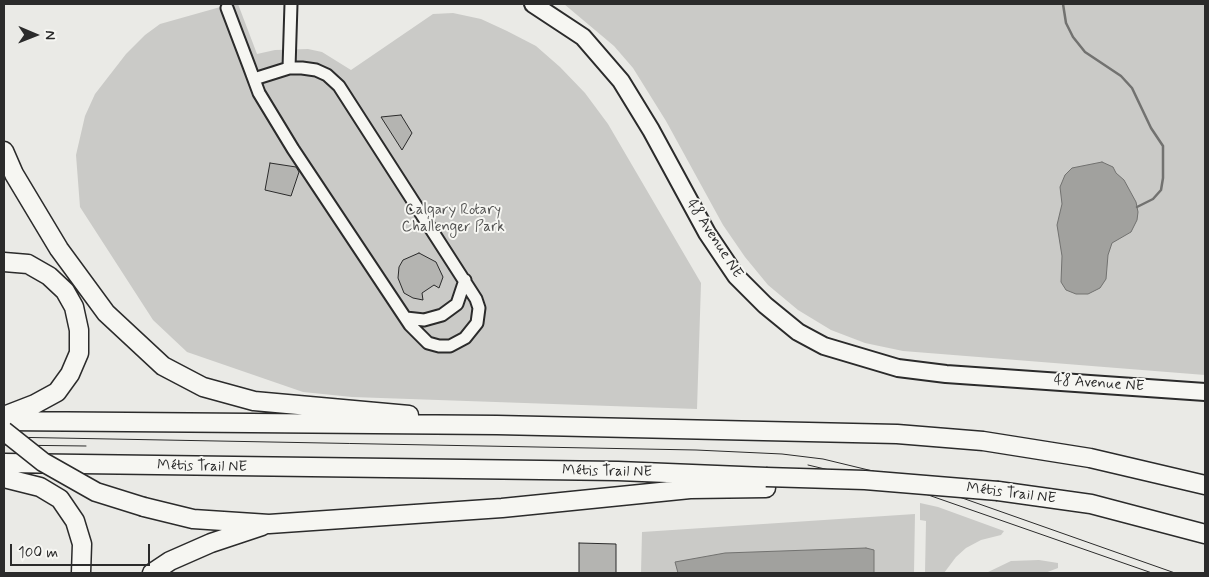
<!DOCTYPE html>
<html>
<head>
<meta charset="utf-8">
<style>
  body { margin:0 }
  #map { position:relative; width:1209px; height:577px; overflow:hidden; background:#eaeae6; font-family:Mynerve,sans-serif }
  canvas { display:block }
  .frame { position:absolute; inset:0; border:5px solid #2b2b2b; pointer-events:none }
  .north { position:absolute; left:10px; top:10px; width:50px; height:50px; -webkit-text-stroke:4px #f6f6f2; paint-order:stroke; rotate:91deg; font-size:14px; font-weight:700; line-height:20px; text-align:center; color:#2b2b2b }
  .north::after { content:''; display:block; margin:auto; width:18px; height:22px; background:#2b2b2b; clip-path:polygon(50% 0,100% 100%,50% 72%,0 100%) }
  .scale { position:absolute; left:10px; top:544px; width:140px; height:22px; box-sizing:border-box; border:2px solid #2b2b2b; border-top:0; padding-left:6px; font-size:15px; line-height:18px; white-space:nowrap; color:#2b2b2b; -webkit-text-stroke:4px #f6f6f2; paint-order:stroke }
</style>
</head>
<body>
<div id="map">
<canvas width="1209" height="577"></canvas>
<div class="frame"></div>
<div class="north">N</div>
<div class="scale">100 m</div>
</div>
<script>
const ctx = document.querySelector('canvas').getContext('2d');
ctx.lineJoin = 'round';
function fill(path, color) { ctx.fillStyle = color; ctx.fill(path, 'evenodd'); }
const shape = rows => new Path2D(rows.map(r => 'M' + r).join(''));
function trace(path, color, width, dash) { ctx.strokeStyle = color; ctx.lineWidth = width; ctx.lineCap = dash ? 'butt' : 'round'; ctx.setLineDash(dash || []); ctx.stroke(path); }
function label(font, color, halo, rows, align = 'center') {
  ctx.font = font + ' Mynerve,sans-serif'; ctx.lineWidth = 4; ctx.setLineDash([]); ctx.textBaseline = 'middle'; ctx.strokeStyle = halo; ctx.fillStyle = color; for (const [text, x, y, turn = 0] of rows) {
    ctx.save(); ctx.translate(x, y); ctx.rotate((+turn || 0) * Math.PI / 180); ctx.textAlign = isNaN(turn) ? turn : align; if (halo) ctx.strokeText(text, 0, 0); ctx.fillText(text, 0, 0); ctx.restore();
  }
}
fill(shape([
  [231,4,238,4,257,54,275,50,308,49,322,52,351,70,433,14,453,13,481,19,507,31,536,46,560,67,585,93,608,124,701,283,697,409,352,397,303,392,187,352,153,320,80,207,76,155,85,116,95,94,126,54,145,35,160,24],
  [564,4,1205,4,1205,375,903,351,865,343,831,330,798,310,768,285,745,257,723,225,666,121,633,68,614,46],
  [920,503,938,507,1004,531,1001,535,981,540,966,548,956,557,944,573,925,573,926,521,920,520],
  [915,514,914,573,641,573,642,532],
  [1039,560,1058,563,1058,568,1045,573,986,573,1011,561]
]), '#cacac7');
const water = shape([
  [1102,162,1113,167,1116,173,1124,180,1136,202,1138,212,1137,220,1131,232,1112,243,1108,255,1106,279,1100,288,1088,294,1076,294,1066,290,1061,282,1062,256,1057,225,1062,204,1060,187,1065,175,1072,168,1102,162],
  [866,548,874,550,874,573,678,573,675,562,725,553,866,548]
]);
fill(water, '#a1a19e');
trace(water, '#727270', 1);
trace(shape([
  [1063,4,1066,23,1073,37,1085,52,1121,76,1132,88,1151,128,1163,146,1163,178,1161,190,1153,199,1137,207]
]), '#727270', 2.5);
const building = shape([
  [401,115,412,133,402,150,381,117,401,115],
  [270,163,296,167,299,172,291,196,265,190,270,163],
  [419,253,436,262,443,277,439,288,434,285,422,293,423,300,413,298,404,293,398,278,399,267,403,260,419,253],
  [579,543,616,544,616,573,579,573,579,543]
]);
fill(building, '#b4b4b1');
trace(building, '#2b2b2b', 1);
const street = shape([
  [227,8,249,66,259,93,293,149,410,325,428,343,439,346,450,346,465,338,477,323,479,308,476,299,339,86,327,75,316,70,302,68,289,68,254,79],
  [289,68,291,4],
  [406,318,424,320,442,315,457,304,465,280]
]);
const secondary = shape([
  [533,4,583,37,621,81,651,130,707,233,736,276,765,305,798,332,824,346,898,368,946,374,1205,392]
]);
const primary = shape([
  [4,151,14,174,59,249,106,313,163,366,203,387,254,401,409,415],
  [4,262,28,264,49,276,65,291,74,307,79,330,79,353,70,374,57,392,35,404,4,416],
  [4,421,497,425,897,434,983,441,1090,458,1205,485],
  [4,463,618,471,766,477],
  [4,478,40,487,60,499,75,521,82,544,81,573],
  [998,491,1091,504,1205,534],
  [144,507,193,519,269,524,502,508,690,489,766,488],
  [152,573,170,561,211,543,262,526]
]);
trace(street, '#2b2b2b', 15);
trace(secondary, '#2b2b2b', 20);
trace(primary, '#2b2b2b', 21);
trace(street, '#f6f6f2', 11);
trace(secondary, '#f6f6f2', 16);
trace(primary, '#f6f6f2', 18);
trace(shape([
  [4,437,696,450,782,454,823,459,914,481,1175,573],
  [4,445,86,446],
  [808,465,914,490,1152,573]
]), '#2b2b2b', 1);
const primaryBridge = shape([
  [4,431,43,462,96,492,144,507],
  [766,477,865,480,998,491]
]);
trace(primaryBridge, '#2b2b2b', 21, []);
trace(primaryBridge, '#f6f6f2', 18);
label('15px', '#535352', '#f6f6f2', [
  ["Calgary Rotary",453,211],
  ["Challenger Park",453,228]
]);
label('15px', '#2b2b2b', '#f6f6f2', [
  ["48 Avenue NE",714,239,57],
  ["48 Avenue NE",1099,384,4],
  ["Métis Trail NE",202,467,1],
  ["Métis Trail NE",607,472,1],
  ["Métis Trail NE",1011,494,7]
]);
</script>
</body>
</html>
